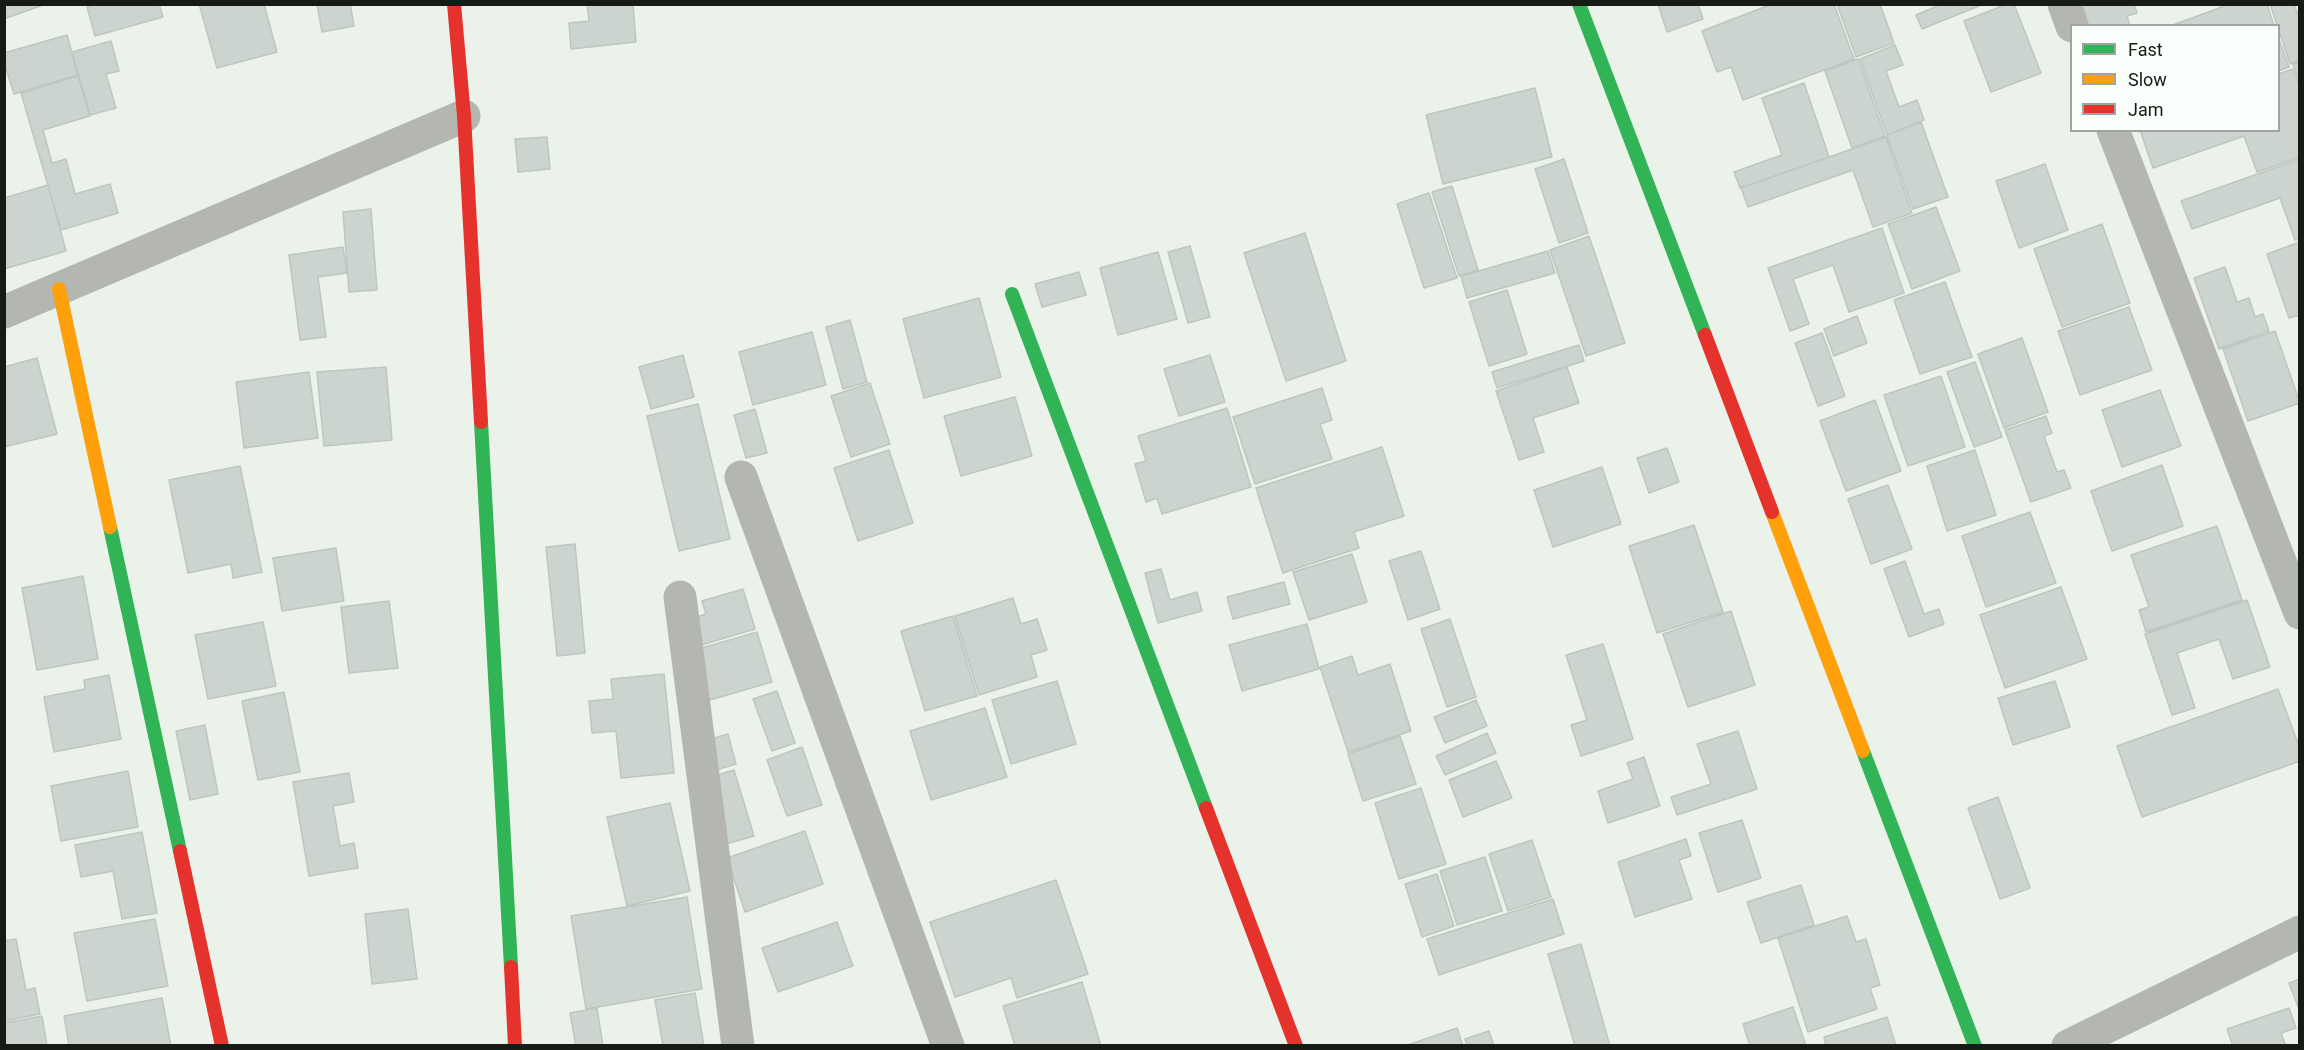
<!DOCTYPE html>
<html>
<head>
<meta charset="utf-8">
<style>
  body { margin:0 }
  #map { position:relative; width:2304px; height:1050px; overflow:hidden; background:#eaf2ea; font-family:Roboto,sans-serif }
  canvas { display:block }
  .frame { position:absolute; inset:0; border:6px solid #161b16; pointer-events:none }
  .legend { position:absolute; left:2070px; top:24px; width:210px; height:108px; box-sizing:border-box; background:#fbfffc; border:2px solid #9fa4a0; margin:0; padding:8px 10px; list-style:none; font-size:18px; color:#161b16 }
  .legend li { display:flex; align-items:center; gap:12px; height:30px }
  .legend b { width:30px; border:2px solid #9fa4a0 }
</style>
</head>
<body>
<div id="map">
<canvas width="2304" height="1050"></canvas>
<div class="frame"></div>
<ul class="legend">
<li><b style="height:8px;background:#30b455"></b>Fast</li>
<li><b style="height:8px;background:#ff9f0a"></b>Slow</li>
<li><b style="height:8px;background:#e5322d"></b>Jam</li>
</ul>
</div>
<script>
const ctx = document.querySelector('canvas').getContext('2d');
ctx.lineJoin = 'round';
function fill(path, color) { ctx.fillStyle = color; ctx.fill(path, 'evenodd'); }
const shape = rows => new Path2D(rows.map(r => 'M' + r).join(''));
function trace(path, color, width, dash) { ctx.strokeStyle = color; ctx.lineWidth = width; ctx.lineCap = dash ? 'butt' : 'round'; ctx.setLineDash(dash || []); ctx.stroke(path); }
const building = shape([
  [4,4,46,4,4,19,4,4],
  [95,4,159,4,163,17,95,36,87,7,95,4],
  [199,4,264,4,277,52,217,68,199,4],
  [317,4,350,4,354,26,322,32,317,4],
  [587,4,633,4,636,42,571,49,569,23,589,21,587,4],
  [1658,4,1698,4,1703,19,1667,32,1658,4],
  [1772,4,1834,4,1854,59,1743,100,1731,67,1717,72,1702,31,1772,4],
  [1837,4,1880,4,1894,43,1856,57,1837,4],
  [1942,4,1984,4,1922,29,1916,15,1942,4],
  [2007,4,2014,4,2041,73,1991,92,1964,21,2007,4],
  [2082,4,2134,4,2137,13,2127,16,2130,26,2089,26,2082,4],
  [2230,4,2267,4,2274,26,2170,26,2230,4],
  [2270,4,2294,4,2300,20,2300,60,2290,64,2270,4],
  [67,35,78,75,14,94,4,62,4,53,67,35],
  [2278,37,2289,67,2278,71,2278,37],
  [111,41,119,71,106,74,116,108,90,115,72,52,111,41],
  [1895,45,1903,65,1886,71,1899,107,1917,100,1924,120,1887,135,1860,59,1895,45],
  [1858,59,1885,136,1852,148,1825,71,1858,59],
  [2300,62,2300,82,2293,64,2300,62],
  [2293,69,2300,87,2300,157,2257,172,2244,136,2153,168,2140,130,2278,130,2278,74,2293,69],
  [78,76,90,116,43,130,52,163,66,159,75,194,110,184,118,213,61,230,21,93,78,76],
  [1804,83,1829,157,1740,188,1734,172,1782,155,1762,98,1804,83],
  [1535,88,1552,157,1443,184,1426,115,1535,88],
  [1921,122,1948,197,1913,209,1887,135,1921,122],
  [547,137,550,169,518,172,515,139,547,137],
  [1886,137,1912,213,1873,227,1853,170,1748,207,1741,188,1886,137],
  [1564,159,1588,233,1559,243,1535,169,1564,159],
  [2300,159,2300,239,2295,240,2280,198,2192,229,2181,201,2300,159],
  [2045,164,2068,230,2019,248,1996,181,2045,164],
  [48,185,66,251,4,269,4,198,48,185],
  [1452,186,1478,270,1459,276,1432,192,1452,186],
  [1429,193,1457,278,1424,288,1397,204,1429,193],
  [1936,207,1960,271,1912,289,1888,224,1936,207],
  [371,209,377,290,349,292,343,212,371,209],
  [2102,224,2130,303,2062,327,2034,249,2102,224],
  [1882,228,1904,293,1849,312,1833,265,1793,279,1809,324,1790,331,1768,268,1882,228],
  [1305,233,1346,361,1286,381,1244,253,1305,233],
  [1589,236,1625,343,1586,356,1550,250,1589,236],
  [2300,242,2300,315,2289,318,2267,254,2300,242],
  [1190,246,1210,317,1188,323,1168,252,1190,246],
  [343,247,347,273,318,277,326,337,300,340,289,255,343,247],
  [1548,251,1555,273,1467,298,1461,276,1548,251],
  [1158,252,1177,319,1118,335,1100,268,1158,252],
  [2225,267,2237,302,2249,298,2255,317,2263,314,2269,331,2219,349,2194,278,2225,267],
  [1079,272,1086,295,1042,307,1035,284,1079,272],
  [1945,282,1972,357,1920,374,1894,300,1945,282],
  [1507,290,1527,354,1489,366,1469,302,1507,290],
  [979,298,1001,377,924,398,903,319,979,298],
  [2129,307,2152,370,2080,395,2058,331,2129,307],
  [1857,316,1867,343,1834,356,1824,329,1857,316],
  [850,320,867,382,843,389,826,327,850,320],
  [2275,331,2300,403,2248,421,2223,349,2275,331],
  [812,332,826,385,753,405,739,352,812,332],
  [1822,333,1845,396,1818,406,1795,343,1822,333],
  [2022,338,2048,412,2004,428,1978,354,2022,338],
  [1579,345,1584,361,1497,388,1492,372,1579,345],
  [683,355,694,397,651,409,639,367,683,355],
  [1210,355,1225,402,1179,416,1164,369,1210,355],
  [37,358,57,434,4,447,4,367,37,358],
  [1975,362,2002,437,1974,447,1947,372,1975,362],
  [386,367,392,440,324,446,317,372,386,367],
  [1567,367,1579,403,1533,418,1544,452,1519,460,1496,391,1567,367],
  [309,372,318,438,244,448,236,382,309,372],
  [1941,376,1965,447,1908,466,1884,395,1941,376],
  [870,383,890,444,851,457,831,396,870,383],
  [1322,388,1332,420,1320,424,1332,459,1255,484,1233,417,1322,388],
  [2160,390,2181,446,2122,467,2102,410,2160,390],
  [1015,397,1032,456,961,476,944,416,1015,397],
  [1875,400,1901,471,1846,491,1820,421,1875,400],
  [698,404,730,539,679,551,647,416,698,404],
  [1227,408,1251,487,1162,514,1157,498,1146,502,1135,464,1146,461,1138,436,1227,408],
  [755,409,767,453,746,458,734,415,755,409],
  [2046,416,2052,433,2044,436,2057,472,2064,470,2071,488,2031,502,2005,430,2046,416],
  [1382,447,1404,516,1354,532,1359,548,1283,573,1256,488,1382,447],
  [1667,448,1679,482,1649,493,1637,458,1667,448],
  [889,450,913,523,858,541,834,468,889,450],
  [1975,450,1996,515,1947,531,1927,466,1975,450],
  [2162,465,2183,526,2112,551,2091,491,2162,465],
  [240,466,262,572,233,578,231,564,188,573,169,480,240,466],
  [1602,467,1621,524,1553,547,1534,490,1602,467],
  [1888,485,1912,549,1871,564,1848,499,1888,485],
  [2030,512,2056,583,1986,607,1962,536,2030,512],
  [1694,525,1723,612,1657,633,1629,546,1694,525],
  [2217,526,2242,600,2146,632,2139,610,2149,607,2131,555,2217,526],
  [575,544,585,653,557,656,546,547,575,544],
  [336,548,344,601,282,611,273,558,336,548],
  [1421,551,1440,609,1408,620,1389,561,1421,551],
  [1352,554,1367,602,1309,620,1293,572,1352,554],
  [1905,561,1924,614,1939,609,1944,624,1909,637,1884,569,1905,561],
  [1161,569,1170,600,1197,592,1202,611,1158,623,1145,573,1161,569],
  [83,576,98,659,37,670,22,588,83,576],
  [1284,582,1290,604,1233,619,1227,597,1284,582],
  [2061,587,2087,659,2005,688,1980,615,2061,587],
  [743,589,755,629,698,646,690,619,706,614,702,601,743,589],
  [1013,598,1021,624,1037,619,1047,650,1031,655,1037,677,979,695,955,616,1013,598],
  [2247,600,2270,667,2233,679,2219,639,2177,653,2195,708,2172,715,2145,634,2247,600],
  [389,601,398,668,349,673,341,607,389,601],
  [1731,611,1755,685,1688,707,1663,634,1731,611],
  [953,616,977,696,925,711,901,631,953,616],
  [1450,619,1476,697,1447,707,1421,629,1450,619],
  [263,622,276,686,208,699,195,635,263,622],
  [1307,624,1319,669,1242,691,1229,645,1307,624],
  [757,632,772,682,703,702,688,652,757,632],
  [1603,644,1633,739,1581,756,1571,725,1587,720,1566,655,1603,644],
  [1352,656,1358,675,1390,664,1411,731,1348,752,1320,667,1352,656],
  [664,674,674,773,621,778,616,731,592,733,589,701,613,699,611,679,664,674],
  [109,675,121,739,54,752,44,697,85,689,84,680,109,675],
  [1057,681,1076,744,1011,764,992,700,1057,681],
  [2055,681,2070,727,2013,745,1998,698,2055,681],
  [2278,689,2300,749,2300,761,2142,817,2117,746,2278,689],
  [777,691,795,743,772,751,753,699,777,691],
  [284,692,300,772,258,780,242,701,284,692],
  [1476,700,1487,726,1445,743,1434,717,1476,700],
  [985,708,1007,777,931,800,910,731,985,708],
  [205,725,218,794,190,800,176,731,205,725],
  [1738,731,1757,789,1677,815,1671,797,1711,784,1697,744,1738,731],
  [1487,733,1496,753,1445,775,1436,756,1487,733],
  [728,734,736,764,713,771,704,741,728,734],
  [1400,736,1416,784,1363,801,1348,754,1400,736],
  [802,747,822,805,787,816,767,760,802,747],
  [1644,757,1660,806,1608,823,1598,791,1633,779,1627,763,1644,757],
  [1496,761,1512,798,1463,817,1449,780,1496,761],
  [734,770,754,836,726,844,707,778,734,770],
  [128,771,138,827,61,841,51,786,128,771],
  [349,773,354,802,333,806,340,846,354,843,358,868,309,876,293,782,349,773],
  [1421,788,1446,864,1399,879,1375,803,1421,788],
  [1998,797,2030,888,2000,899,1968,808,1998,797],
  [670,803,690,891,627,906,607,817,670,803],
  [1742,820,1761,878,1718,892,1699,833,1742,820],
  [805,831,823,884,745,912,727,858,805,831],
  [142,832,157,913,122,919,113,871,81,877,75,845,142,832],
  [1686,839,1691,856,1679,860,1692,899,1635,917,1618,862,1686,839],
  [1532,840,1551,897,1508,911,1489,854,1532,840],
  [1485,857,1502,911,1457,925,1440,871,1485,857],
  [1437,874,1454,926,1422,937,1405,884,1437,874],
  [1056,880,1088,974,1017,998,1011,978,955,997,930,922,1056,880],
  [1801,885,1814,925,1761,943,1747,902,1801,885],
  [687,897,702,989,586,1009,571,916,687,897],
  [1553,899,1564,934,1439,975,1427,939,1553,899],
  [408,909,417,979,372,984,365,914,408,909],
  [1847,916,1856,942,1866,939,1880,985,1870,988,1877,1009,1808,1032,1778,938,1847,916],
  [155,919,168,986,87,1001,74,933,155,919],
  [837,922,853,966,778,992,762,948,837,922],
  [16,939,26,990,35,988,40,1014,4,1021,4,941,16,939],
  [1581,944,1610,1046,1575,1046,1548,954,1581,944],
  [2300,979,2300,1012,2289,983,2300,979],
  [1082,982,1101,1046,1015,1046,1003,1006,1082,982],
  [695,993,704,1046,663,1046,655,1000,695,993],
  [162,998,171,1046,69,1046,64,1016,162,998],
  [1793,1007,1806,1046,1750,1046,1743,1024,1793,1007],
  [597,1008,603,1046,576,1046,570,1013,597,1008],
  [2289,1008,2296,1028,2281,1033,2286,1046,2233,1046,2227,1029,2289,1008],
  [42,1016,47,1046,4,1046,4,1023,42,1016],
  [1887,1017,1896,1046,1826,1046,1824,1037,1887,1017],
  [1457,1028,1463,1046,1405,1046,1457,1028],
  [1489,1031,1494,1046,1467,1046,1465,1039,1489,1031]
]);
fill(building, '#cbd4ce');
trace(building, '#bdc6c1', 1.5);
trace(shape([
  [2064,4,2072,26],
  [2113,130,2300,613],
  [4,312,464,116],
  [741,477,948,1046],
  [680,597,738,1046],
  [2068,1046,2300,932]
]), '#b4b6b0', 33);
trace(shape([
  [1579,4,1705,335],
  [1012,294,1206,808],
  [481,422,511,967],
  [110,527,180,851],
  [1863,751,1975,1046]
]), '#30b455', 14);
trace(shape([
  [59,289,110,527],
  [1772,512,1863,751]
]), '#ff9f0a', 14);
trace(shape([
  [454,4,464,116,481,422],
  [1705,335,1772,512],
  [1206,808,1296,1046],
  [180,851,222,1046],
  [511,967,515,1046]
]), '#e5322d', 14);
</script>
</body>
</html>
